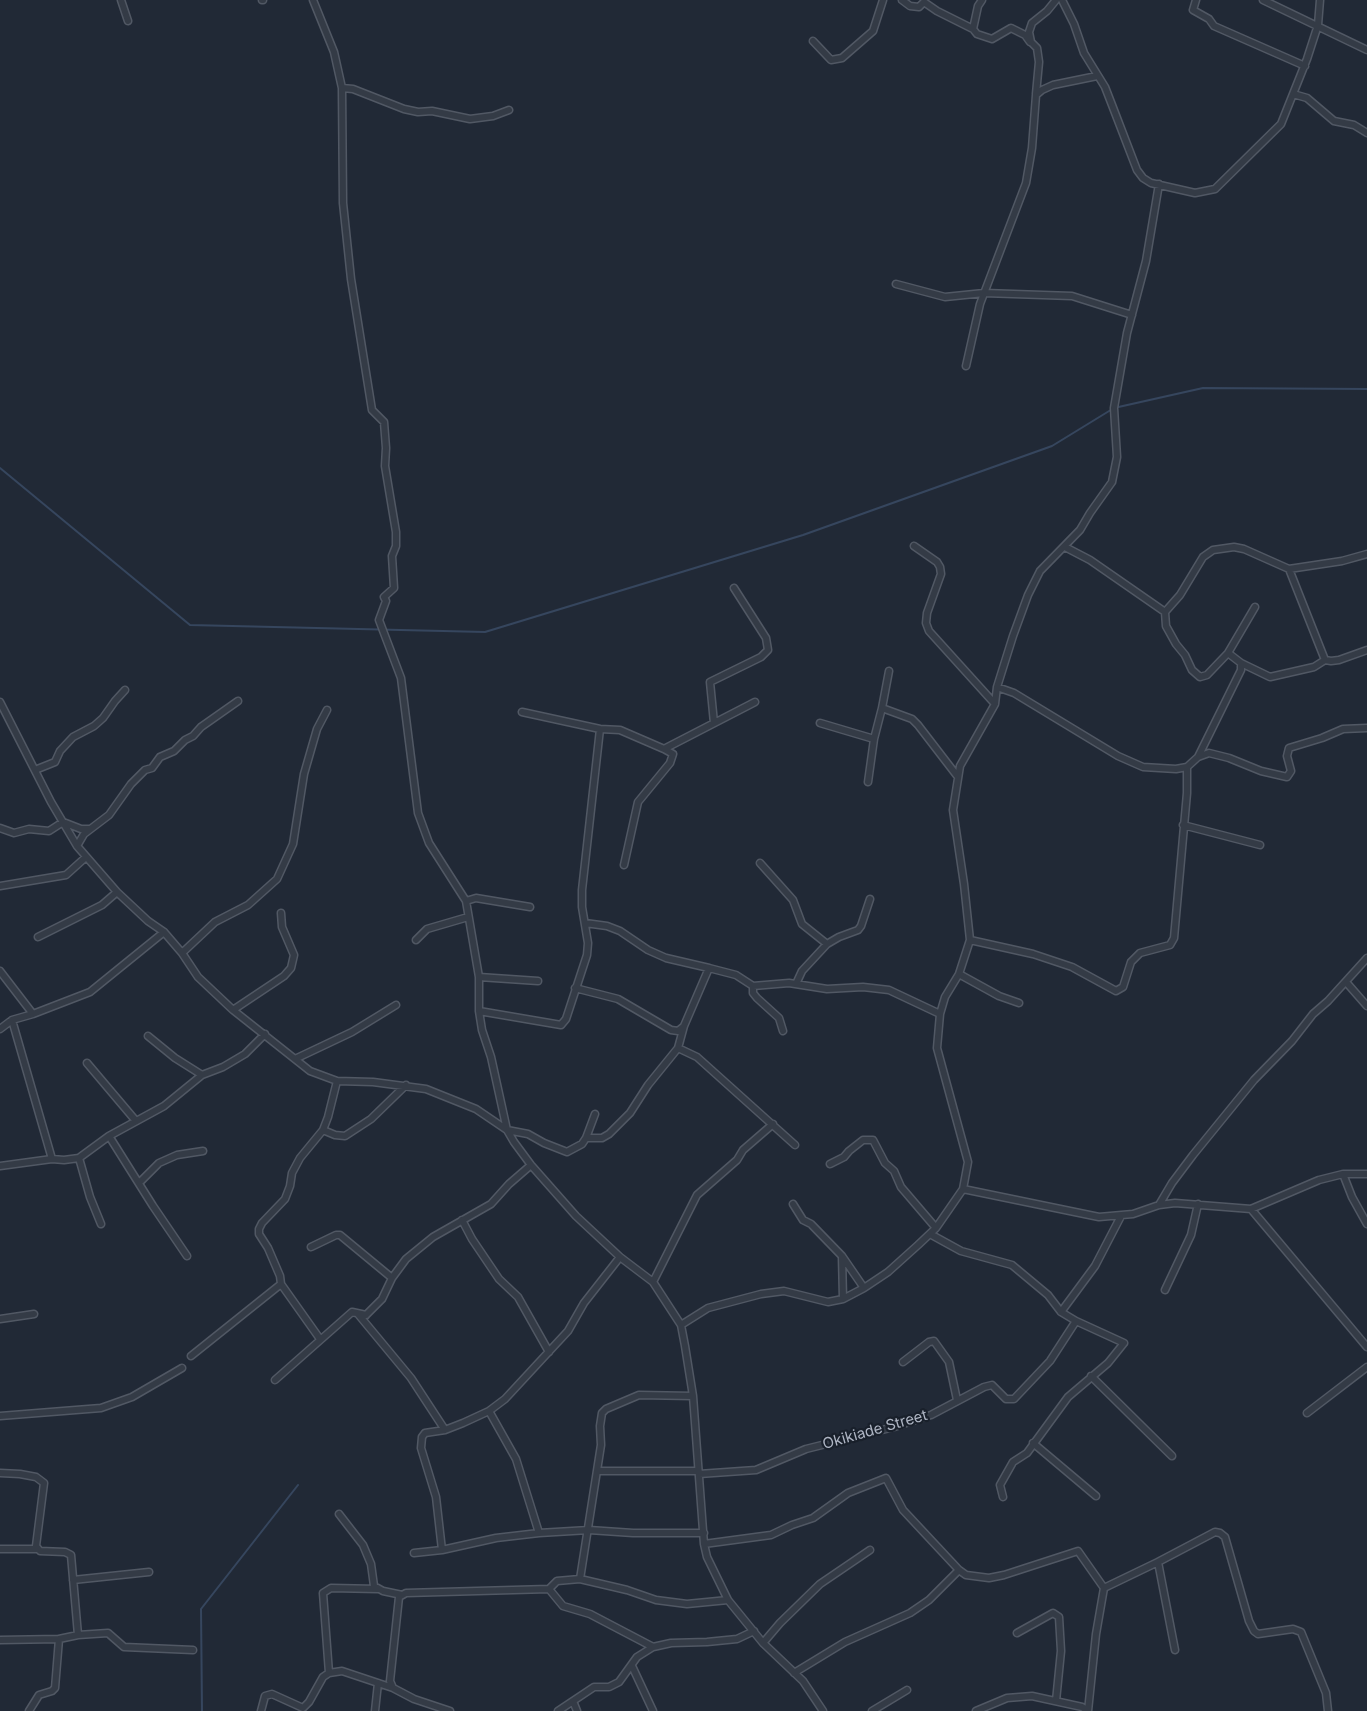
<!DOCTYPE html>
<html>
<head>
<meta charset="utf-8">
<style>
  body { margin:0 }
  canvas { display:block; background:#212936 }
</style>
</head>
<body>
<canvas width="1367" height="1711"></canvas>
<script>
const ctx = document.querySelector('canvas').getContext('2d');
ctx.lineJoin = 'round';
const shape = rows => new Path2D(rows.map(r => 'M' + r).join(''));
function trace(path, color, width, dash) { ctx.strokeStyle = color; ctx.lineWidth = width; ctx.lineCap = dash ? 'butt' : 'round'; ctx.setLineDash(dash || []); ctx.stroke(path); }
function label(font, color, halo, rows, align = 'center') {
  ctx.font = font + ' Inter,sans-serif'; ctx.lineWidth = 4.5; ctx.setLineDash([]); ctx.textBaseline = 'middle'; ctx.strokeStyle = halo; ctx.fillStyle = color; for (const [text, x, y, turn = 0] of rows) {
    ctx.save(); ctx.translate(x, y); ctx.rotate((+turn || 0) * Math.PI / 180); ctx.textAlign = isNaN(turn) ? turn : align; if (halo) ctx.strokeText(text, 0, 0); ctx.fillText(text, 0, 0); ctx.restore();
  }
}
trace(shape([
  [0,468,190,625,485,632,803,535,1052,446,1114,408,1203,388,1367,389],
  [202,1711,201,1609,298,1485]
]), '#36465e', 2);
const street = shape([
  [121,0,128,21],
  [262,0,263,0],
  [313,0,334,52,342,88,343,203,351,279,372,410,384,422,386,448,385,466,396,532,396,546,392,556,394,588,384,597,386,601,379,620,401,678,418,813,429,843,466,901,479,977,479,1011,482,1030,491,1057,507,1130,528,1134,544,1143,567,1152,582,1144,586,1138,602,1138,609,1134,630,1113,648,1085,678,1048,684,1026,709,968,736,975,753,986,789,983,827,989,863,987,889,990,940,1014],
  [902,0,910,6,919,7,924,2,937,11,973,29],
  [982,0,978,6,973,29,977,34,992,39,1011,28,1025,35,1030,42],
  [1062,0,1074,24,1084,53,1105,87,1112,105,1137,170,1143,178,1151,183,1195,193,1215,189,1281,124,1307,59,1318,25,1320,0],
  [1196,0,1193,10,1209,19,1214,26,1305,66],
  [1263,0,1367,50],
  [813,41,831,60,842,58,873,31,883,0],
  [342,88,353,89,404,109,418,112,432,111,470,119,493,116,509,110],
  [1036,94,1039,62,1037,48,1031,42,1029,32,1032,23,1047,11,1056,0],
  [1293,94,1307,98,1334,121,1354,125,1367,133],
  [896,284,945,297,984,293,1072,296,1132,315],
  [966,366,980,304,1026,183,1032,148,1036,95,1042,90,1053,85,1097,76],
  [914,546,937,562,940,567,941,574,927,613,926,623,929,631,995,704],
  [1065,547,1090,560,1165,612,1180,595,1203,557,1213,550,1234,547,1244,549,1289,569,1342,561,1367,554],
  [1289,569,1325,660,1331,661,1339,660,1367,650],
  [1165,612,1166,626,1176,644,1185,655,1192,670,1200,677,1207,675,1228,653,1255,607],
  [1241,663,1270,677,1314,667,1325,660],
  [997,687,1014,693,1118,756,1143,767,1176,769,1187,767,1198,757,1209,753,1229,758,1261,771,1287,777,1291,771,1287,756,1289,748,1322,738,1343,729,1367,728],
  [0,702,51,802,77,846,117,892,148,921,164,932,182,953,198,977,233,1010,310,1071,337,1081,373,1082,426,1089,476,1109,507,1130,514,1142,531,1165,576,1216,620,1257,653,1282,681,1325,685,1346,693,1396,704,1544,707,1557,728,1600,763,1643,803,1681,823,1711],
  [882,708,912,719,918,725,958,777],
  [522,712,600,729,620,730,664,749,755,702],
  [714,723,710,682,761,657,768,650,766,638,734,588],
  [820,723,874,739],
  [1198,757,1241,670,1241,663,1228,653],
  [35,770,55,762,60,751,73,737,94,726,103,718,115,701,125,690],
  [868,782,874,739,882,708,889,671],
  [1183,825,1260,845],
  [0,828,14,833,29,829,49,831,63,822,81,829,90,829],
  [77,846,84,834,109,815,131,784,145,770,152,768,160,757,174,751,185,740,193,736,201,727,238,701],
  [760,863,793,900,802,924,827,944],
  [624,865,638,802,670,763,673,754,664,749],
  [0,886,66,875,86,857],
  [466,901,476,898,530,907],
  [585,923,607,926,620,931,648,950,666,958,709,968],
  [38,937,102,905,117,892],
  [416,940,427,929,468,917],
  [970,940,1033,954,1072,967,1116,991,1123,987,1131,962,1140,953,1170,945,1174,938,1187,793,1187,767],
  [182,953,215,922,248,905,277,879,293,844,304,774,317,729,327,710],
  [0,971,33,1014],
  [959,974,999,996,1019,1003],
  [479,977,538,981],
  [1346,982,1367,1006],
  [796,984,802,971,827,944,839,937,858,930,861,926,870,899],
  [753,986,753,993,757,998,779,1018,783,1031],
  [575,988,618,999,671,1030,678,1031,683,1027],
  [233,1010,284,976,291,968,294,955,282,927,281,913],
  [479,1011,561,1025,566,1019,587,955,588,943,582,907,582,890,600,729],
  [12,1020,52,1159],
  [0,1029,12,1020,33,1014,90,992,164,932],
  [148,1036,175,1058,202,1075],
  [678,1048,697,1057,795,1145],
  [295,1059,352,1032,396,1005],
  [87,1063,136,1121],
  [323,1130,328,1117,337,1081],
  [109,1136,153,1206,187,1256],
  [586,1138,595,1114],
  [79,1158,90,1197,101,1224],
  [830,1164,844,1157,849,1151,863,1140,873,1140,885,1163,894,1171,901,1187,936,1228],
  [0,1166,52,1159,64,1160,79,1158,109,1136,164,1106,202,1075,223,1067,245,1054,265,1034],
  [1343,1174,1352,1197,1367,1224],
  [139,1183,159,1163,177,1155,203,1151],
  [963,1189,1099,1217,1133,1214,1159,1205,1175,1203,1251,1209,1319,1180,1343,1174,1367,1174],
  [793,1204,803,1220,811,1224,842,1256,864,1288],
  [1159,1205,1172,1183,1193,1155,1254,1080,1292,1041,1313,1014,1328,1001,1367,958],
  [1251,1209,1367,1347],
  [462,1220,472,1239,499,1279,518,1297,549,1352],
  [930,1234,961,1251,1012,1265,1048,1295,1061,1312,1076,1321,1124,1343,1108,1363,1068,1397,1027,1453,1013,1462,1000,1485,1003,1497],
  [311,1247,336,1235,340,1235,392,1278],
  [842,1256,843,1299],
  [653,1282,697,1195,737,1160,743,1150,773,1124],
  [1165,1290,1191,1235,1198,1204],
  [1061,1312,1095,1266,1121,1216],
  [366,1315,382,1299,392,1278,406,1259,433,1237,491,1204,509,1184,531,1165],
  [0,1319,34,1314],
  [681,1325,708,1308,761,1294,784,1291,828,1302,843,1299,864,1288,888,1272,918,1245,936,1228,963,1189,968,1162,937,1048,940,1014,945,997,959,974,970,940,964,884,953,810,960,766,995,704,997,687,1013,636,1028,595,1040,571,1080,530,1090,513,1112,482,1117,457,1114,408,1127,333,1146,261,1159,184],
  [320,1339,281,1284,280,1276,268,1248,259,1234,259,1229,262,1223,285,1199,290,1186,292,1173,300,1158,323,1130,335,1135,345,1136,371,1119,406,1085],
  [191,1356,281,1284],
  [903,1362,929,1342,934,1341,949,1362,957,1400],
  [1091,1376,1172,1456],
  [275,1380,352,1312,366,1315,358,1314,411,1378,445,1430],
  [489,1411,516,1459,539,1533],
  [1307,1413,1367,1367],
  [0,1416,101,1408,132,1397,182,1368],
  [1033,1443,1096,1496],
  [597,1471,697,1471],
  [0,1473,20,1474,36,1477,44,1483,36,1546,40,1551,65,1552,71,1555,78,1635],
  [699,1474,756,1470,806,1449,894,1427,931,1415,984,1387,992,1385,1006,1399,1014,1399,1050,1361,1076,1321],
  [339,1514,363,1545,371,1564,374,1586,383,1591,402,1595],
  [704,1544,771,1535,792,1525,813,1518,848,1493,886,1478,903,1510,959,1570],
  [0,1549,38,1549],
  [442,1550,436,1497,421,1448,422,1437,425,1433,445,1430,463,1423,489,1411,505,1399,568,1331,584,1303,620,1257],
  [414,1553,442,1550,496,1538,539,1533,589,1530,633,1533,704,1533],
  [1158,1562,1215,1532,1220,1533,1225,1537,1249,1621,1254,1631,1258,1634,1293,1629,1301,1632,1326,1693,1328,1711],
  [580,1579,601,1445,600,1426,602,1413,606,1409,639,1395,693,1396],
  [73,1580,149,1572],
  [1104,1588,1158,1562,1175,1650],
  [549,1589,557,1581,580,1579,627,1590,656,1600,687,1604,728,1600],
  [1017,1633,1053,1613,1059,1617,1061,1651,1056,1701],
  [0,1640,59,1639],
  [763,1643,780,1623,820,1584,870,1550],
  [632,1666,653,1711],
  [329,1673,323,1593,331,1588,378,1589],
  [794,1673,845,1642,910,1613,929,1600,959,1570,966,1575,989,1578,1004,1575,1078,1551,1104,1588,1096,1634,1088,1711],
  [573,1701,577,1711],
  [29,1711,39,1695,52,1691,55,1688,59,1639,78,1635,108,1633,124,1647,193,1650],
  [261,1711,265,1696,272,1694,303,1708,309,1702,323,1677,329,1673,342,1671,393,1688],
  [375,1711,378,1683],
  [450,1711,414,1699,393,1688,390,1681,399,1597,406,1593,549,1589,563,1606,590,1614,653,1647],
  [558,1711,594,1687,609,1687,619,1682,637,1657,653,1647,671,1643,707,1642,737,1639,754,1631],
  [872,1711,907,1690],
  [976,1711,1007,1698,1032,1696,1082,1707,1088,1711]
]);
trace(street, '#515864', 9);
trace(street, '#343b46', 6);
label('15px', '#aeb5c3', '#19202b', [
  ["Okikiade Street",875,1430,-16]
]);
</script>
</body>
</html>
